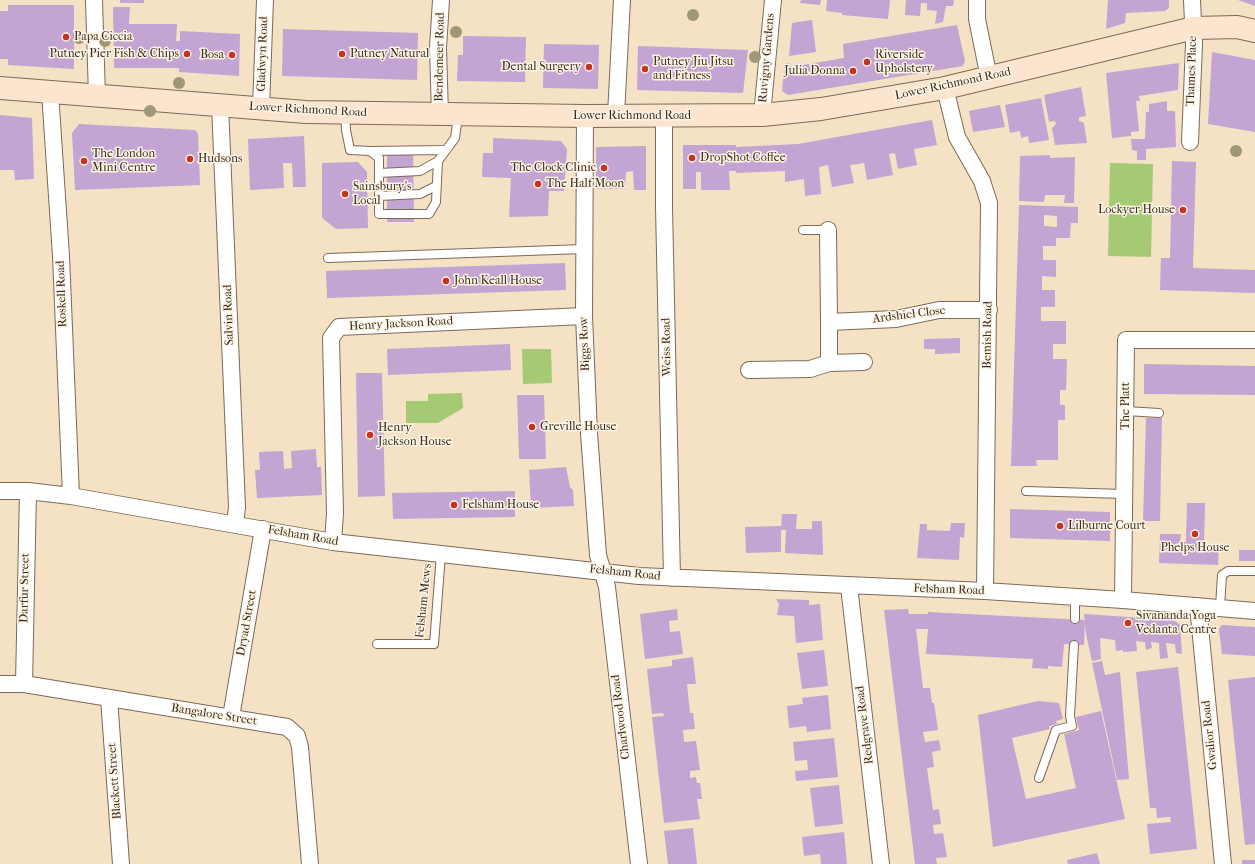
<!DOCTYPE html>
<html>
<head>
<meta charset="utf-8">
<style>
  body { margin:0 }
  canvas { display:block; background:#f5e1c4 }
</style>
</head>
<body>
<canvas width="1255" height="864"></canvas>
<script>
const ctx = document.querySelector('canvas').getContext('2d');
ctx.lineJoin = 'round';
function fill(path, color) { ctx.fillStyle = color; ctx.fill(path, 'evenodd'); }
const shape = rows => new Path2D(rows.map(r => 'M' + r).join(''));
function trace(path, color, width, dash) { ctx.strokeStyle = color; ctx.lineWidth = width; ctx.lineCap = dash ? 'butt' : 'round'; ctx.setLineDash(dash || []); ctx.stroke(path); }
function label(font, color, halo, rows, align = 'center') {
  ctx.font = font + ' "IM FELL French Canon",serif'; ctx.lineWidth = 3; ctx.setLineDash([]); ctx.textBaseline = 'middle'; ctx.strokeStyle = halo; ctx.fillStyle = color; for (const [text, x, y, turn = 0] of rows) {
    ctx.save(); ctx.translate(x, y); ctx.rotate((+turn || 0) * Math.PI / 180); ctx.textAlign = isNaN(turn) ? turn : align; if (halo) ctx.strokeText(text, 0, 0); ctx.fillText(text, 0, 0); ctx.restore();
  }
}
fill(shape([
  [1110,163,1153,164,1151,257,1108,256],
  [522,349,551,349,552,383,523,384],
  [462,393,463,408,438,423,406,423,406,401,428,401,428,394]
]), '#a6ca73');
fill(shape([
  [120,0,144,0,144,3,120,3],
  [801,0,821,0,820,5,800,3],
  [827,0,890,0,888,19,842,15,842,13,826,11],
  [906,0,954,0,953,6,946,6,943,22,935,24,937,11,927,10,927,3,921,3,920,16,905,15],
  [1108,0,1169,0,1169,8,1165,11,1126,13,1125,23,1106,29],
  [1238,0,1255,0,1255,6],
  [8,5,74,5,74,69,8,65,8,59,0,59,0,11,8,11],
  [113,7,130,7,129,24,177,24,176,41,180,41,180,31,240,34,239,76,179,72,179,68,114,68],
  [812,20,816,52,789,56,792,23],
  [957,25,965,61,963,66,788,95,782,91,785,63,790,63,791,67,844,58,843,44],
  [283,29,418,33,417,80,282,76],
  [463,36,526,37,525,82,457,81,458,55,463,55],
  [544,44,599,45,598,89,543,88],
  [638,46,748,50,743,93,637,90],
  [1212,52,1255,60,1255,132,1208,124],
  [1179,63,1178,90,1139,96,1140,101,1136,101,1139,131,1131,132,1131,136,1112,138,1106,73],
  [1081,87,1086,116,1079,117,1079,121,1084,123,1087,143,1055,145,1052,128,1056,124,1055,121,1049,122,1044,95],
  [1041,98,1049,140,1029,143,1028,136,1021,138,1020,131,1010,133,1005,105],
  [1167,101,1167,111,1175,111,1176,147,1146,149,1146,160,1137,160,1137,151,1132,150,1131,139,1145,139,1146,112,1149,112,1149,104],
  [1000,105,1005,127,973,132,969,111],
  [0,115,32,118,34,179,15,180,14,170,0,170],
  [932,120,937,145,914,149,917,165,907,167,898,169,895,153,889,154,893,175,867,180,864,163,858,164,850,165,854,183,832,187,828,165,819,167,821,194,805,196,804,179,785,182,785,171,736,173,736,171,729,171,730,190,701,190,701,172,696,172,696,189,683,189,683,145,736,145,736,147,798,144],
  [79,124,195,130,198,133,200,185,75,190,72,133],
  [304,136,306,187,293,187,292,163,283,163,284,188,250,190,248,139],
  [493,138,561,141,567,149,564,191,549,191,548,216,509,217,511,178,482,177,483,153,493,153],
  [413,146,414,222,387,222,387,147],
  [646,146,646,190,634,190,633,171,626,172,625,189,596,189,596,147],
  [1050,155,1050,158,1075,157,1074,203,1064,203,1065,195,1045,195,1044,202,1019,201,1020,156],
  [1172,161,1196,162,1193,268,1255,270,1255,293,1160,290,1161,258,1170,258],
  [358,162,367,172,368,228,336,229,322,218,322,163],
  [1019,205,1078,207,1078,223,1071,223,1070,238,1056,238,1056,246,1043,246,1043,260,1056,260,1056,277,1042,276,1042,290,1055,290,1055,307,1041,307,1041,321,1066,321,1066,344,1053,344,1053,359,1067,359,1066,390,1060,390,1060,405,1065,405,1065,420,1058,420,1058,460,1036,460,1037,466,1011,466],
  [1044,215,1057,216,1057,227,1044,226],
  [565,263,566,290,327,298,326,271],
  [960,338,960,353,935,354,935,349,924,349,924,339],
  [510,344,511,370,388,375,387,349],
  [1144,364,1255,366,1255,395,1144,394],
  [356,373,382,373,385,496,358,497],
  [517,395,544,395,546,459,519,459],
  [1146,418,1162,418,1160,521,1143,521],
  [316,449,317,467,321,467,322,495,257,498,255,470,260,470,259,452,283,451,284,469,292,468,291,451],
  [566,467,570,487,573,490,574,506,531,508,529,470],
  [515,491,515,517,393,519,392,493],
  [1187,503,1205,503,1204,547,1219,547,1218,565,1159,563,1160,534,1181,534,1180,542,1186,542],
  [1010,509,1110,512,1110,541,1010,538],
  [782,514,797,514,796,529,812,529,812,521,822,521,823,555,785,553,786,530,781,530],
  [951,523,965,523,964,538,960,537,959,560,917,558,920,524,927,524,927,530,950,531],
  [781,526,781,552,746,553,745,527],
  [1239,550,1255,550,1255,561,1239,561],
  [776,599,809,600,809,605,820,604,823,640,796,643,794,616,777,615,779,604],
  [677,609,678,620,669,621,670,632,680,631,683,654,645,659,640,614],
  [908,609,909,614,928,614,928,612,1085,620,1084,645,1064,644,1062,667,1048,666,1048,669,1032,668,1033,659,926,654,928,629,916,629,923,688,930,688,932,703,934,703,938,730,923,732,925,742,939,740,941,750,932,752,934,767,927,768,933,810,939,809,941,824,933,825,934,834,943,833,947,857,936,858,937,864,915,864,884,610],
  [1084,614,1174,620,1180,625,1182,654,1176,653,1175,644,1166,643,1168,658,1160,659,1159,643,1151,642,1152,648,1146,650,1145,642,1136,641,1137,651,1123,652,1123,650,1116,651,1115,640,1100,638,1101,659,1092,661,1086,634],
  [1222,625,1255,627,1255,656,1222,654,1219,629],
  [824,650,828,686,802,689,797,653],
  [693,657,696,684,687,684,690,713,693,713,695,729,683,730,684,742,696,741,700,770,690,771,690,778,696,777,697,783,700,783,702,799,697,799,700,819,664,823,652,717,664,716,663,713,652,714,647,669,672,666,672,660],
  [1102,661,1105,675,1120,672,1129,779,1117,780,1092,663],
  [1178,667,1197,849,1150,854,1147,824,1171,822,1170,817,1157,818,1156,808,1150,808,1136,672],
  [1255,677,1255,844,1245,845,1228,680],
  [828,695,831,729,807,732,806,726,789,728,787,706,803,704,802,698],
  [1038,701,1059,703,1063,719,1056,721,1057,724,1049,726,1050,729,1012,738,1026,799,1076,788,1064,734,1079,730,1076,717,1101,711,1125,819,993,847,978,715],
  [834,738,838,777,796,781,795,771,808,770,807,760,795,761,793,742],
  [839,785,843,824,815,827,810,788],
  [693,828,697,864,668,864,664,831],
  [844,832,847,864,821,864,820,854,804,856,802,837],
  [1097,853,1100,864,1068,864,1067,860],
  [1242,860,1255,860,1255,864,1242,864]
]), '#c4a4d2');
const service = shape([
  [345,113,346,130,350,150,370,151,379,158,379,214,429,214,436,202,438,161,455,138,458,116],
  [370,151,444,150],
  [379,173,420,171,438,161],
  [379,196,420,194,436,186],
  [803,230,828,230],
  [328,258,584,249],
  [1126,411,1159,413],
  [1026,491,1124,494],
  [1220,607,1222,575,1228,571,1255,571],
  [1075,619,1075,597],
  [377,644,434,644,441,554],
  [1039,778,1056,730,1072,726,1070,716,1074,645]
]);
const minor = shape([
  [94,0,97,96],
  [977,0,977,19,989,78],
  [945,88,957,137,982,181,989,203,985,591],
  [50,92,61,256,71,496],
  [220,105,237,507,235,524],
  [261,108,265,0],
  [440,115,438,48,441,0],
  [616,115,622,0],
  [762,115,773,0],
  [585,116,584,316,589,433,598,555,607,587,639,864],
  [664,116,664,207,672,578],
  [1190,142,1194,44,1192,0],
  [828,230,829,322],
  [829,363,864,362],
  [749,370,810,369,829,363,829,322,896,319,939,310,989,310],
  [0,491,28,491,71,496,333,542,639,576,985,591,1123,600,1255,611],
  [333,542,335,513,331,338,339,327,584,316],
  [849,586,881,864],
  [1123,600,1126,340,1254,340],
  [1198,606,1223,864],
  [0,684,24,684,287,727,297,736,300,747,310,864],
  [24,684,28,491],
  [109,698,121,864],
  [231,717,263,529]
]);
const secondary = shape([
  [0,88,306,112,585,116,762,115,821,109,945,88,1194,28,1237,27,1255,31]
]);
trace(service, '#7c6a58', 10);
trace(minor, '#7c6a58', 18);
trace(secondary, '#7c6a58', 24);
trace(service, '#fff', 8);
trace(minor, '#fff', 16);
trace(secondary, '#fce5cf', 22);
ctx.fillStyle = '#a09777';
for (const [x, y] of [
  [693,15],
  [456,32],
  [79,38],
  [105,41],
  [755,57],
  [179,83],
  [150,111],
  [1236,151]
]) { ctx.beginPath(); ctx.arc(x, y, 6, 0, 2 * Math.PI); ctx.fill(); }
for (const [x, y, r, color] of [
  [66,37,4,"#c8321e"],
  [187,54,4,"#c8321e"],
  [342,54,4,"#c8321e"],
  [232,55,4,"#c8321e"],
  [867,62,4,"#c8321e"],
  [589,67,4,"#c8321e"],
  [645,69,4,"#c8321e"],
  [853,71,4,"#c8321e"],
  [692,158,4,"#c8321e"],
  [190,159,4,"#c8321e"],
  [84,161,4,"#c8321e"],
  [604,168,4,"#c8321e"],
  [538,184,4,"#c8321e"],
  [345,194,4,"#c8321e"],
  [1183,210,4,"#c8321e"],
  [446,281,4,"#c8321e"],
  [532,427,4,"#c8321e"],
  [370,435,4,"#c8321e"],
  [454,505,4,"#c8321e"],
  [1060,526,4,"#c8321e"],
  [1195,534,4,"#c8321e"],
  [1128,623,4,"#c8321e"]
]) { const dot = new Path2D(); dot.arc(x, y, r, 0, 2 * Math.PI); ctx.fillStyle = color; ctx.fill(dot); trace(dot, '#fcf5e5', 1.5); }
label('12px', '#3b2a1e', '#fcf5e5', [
  ["Papa Ciccia",74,37],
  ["Putney Pier Fish & Chips",179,54,"right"],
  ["Putney Natural",350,54],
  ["Bosa",224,55,"right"],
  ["Riverside",875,55],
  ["Upholstery",875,69],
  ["Putney Jiu Jitsu",653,62],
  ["and Fitness",653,76],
  ["Dental Surgery",581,67,"right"],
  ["Julia Donna",845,71,"right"],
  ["The London",92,154],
  ["Mini Centre",92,168],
  ["DropShot Coffee",700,158],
  ["Hudsons",198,159],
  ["The Clock Clinic",596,168,"right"],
  ["The Half Moon",546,184],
  ["Sainsbury's",353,187],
  ["Local",353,201],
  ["Lockyer House",1175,210,"right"],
  ["John Keall House",454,281],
  ["Greville House",540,427],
  ["Henry",378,428],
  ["Jackson House",378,442],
  ["Felsham House",462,505],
  ["Lilburne Court",1068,526],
  ["Phelps House",1195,548,"center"],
  ["Sivananda Yoga",1136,616],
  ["Vedanta Centre",1136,630]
], 'left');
label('12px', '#3b2a1e', '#fcf5e5', [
  ["Gladwyn Road",263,54,-88],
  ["Bendemeer Road",440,57,-89],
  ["Ruvigny Gardens",767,58,-85],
  ["Thames Place",1192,71,-88],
  ["Lower Richmond Road",953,84,-12],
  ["Lower Richmond Road",308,110,3],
  ["Lower Richmond Road",632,116],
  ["Roskell Road",62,294,-92],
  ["Salvin Road",229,315,-92],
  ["Ardshiel Close",909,315,-7],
  ["Henry Jackson Road",401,324,-3],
  ["Bemish Road",988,335,-89],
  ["Biggs Row",585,344,-92],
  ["Weiss Road",667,347,-91],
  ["The Platt",1126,406,-90],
  ["Felsham Road",303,536,10],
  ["Felsham Road",625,573,6],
  ["Darfur Street",25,588,-89],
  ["Felsham Road",949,590,2],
  ["Felsham Mews",424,601,-84],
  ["Dryad Street",247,623,-80],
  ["Bangalore Street",214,715,9],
  ["Charlwood Road",621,717,-97],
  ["Redgrave Road",865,725,-97],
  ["Gwalior Road",1210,735,-96],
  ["Blackett Street",115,781,-94]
]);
</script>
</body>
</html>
